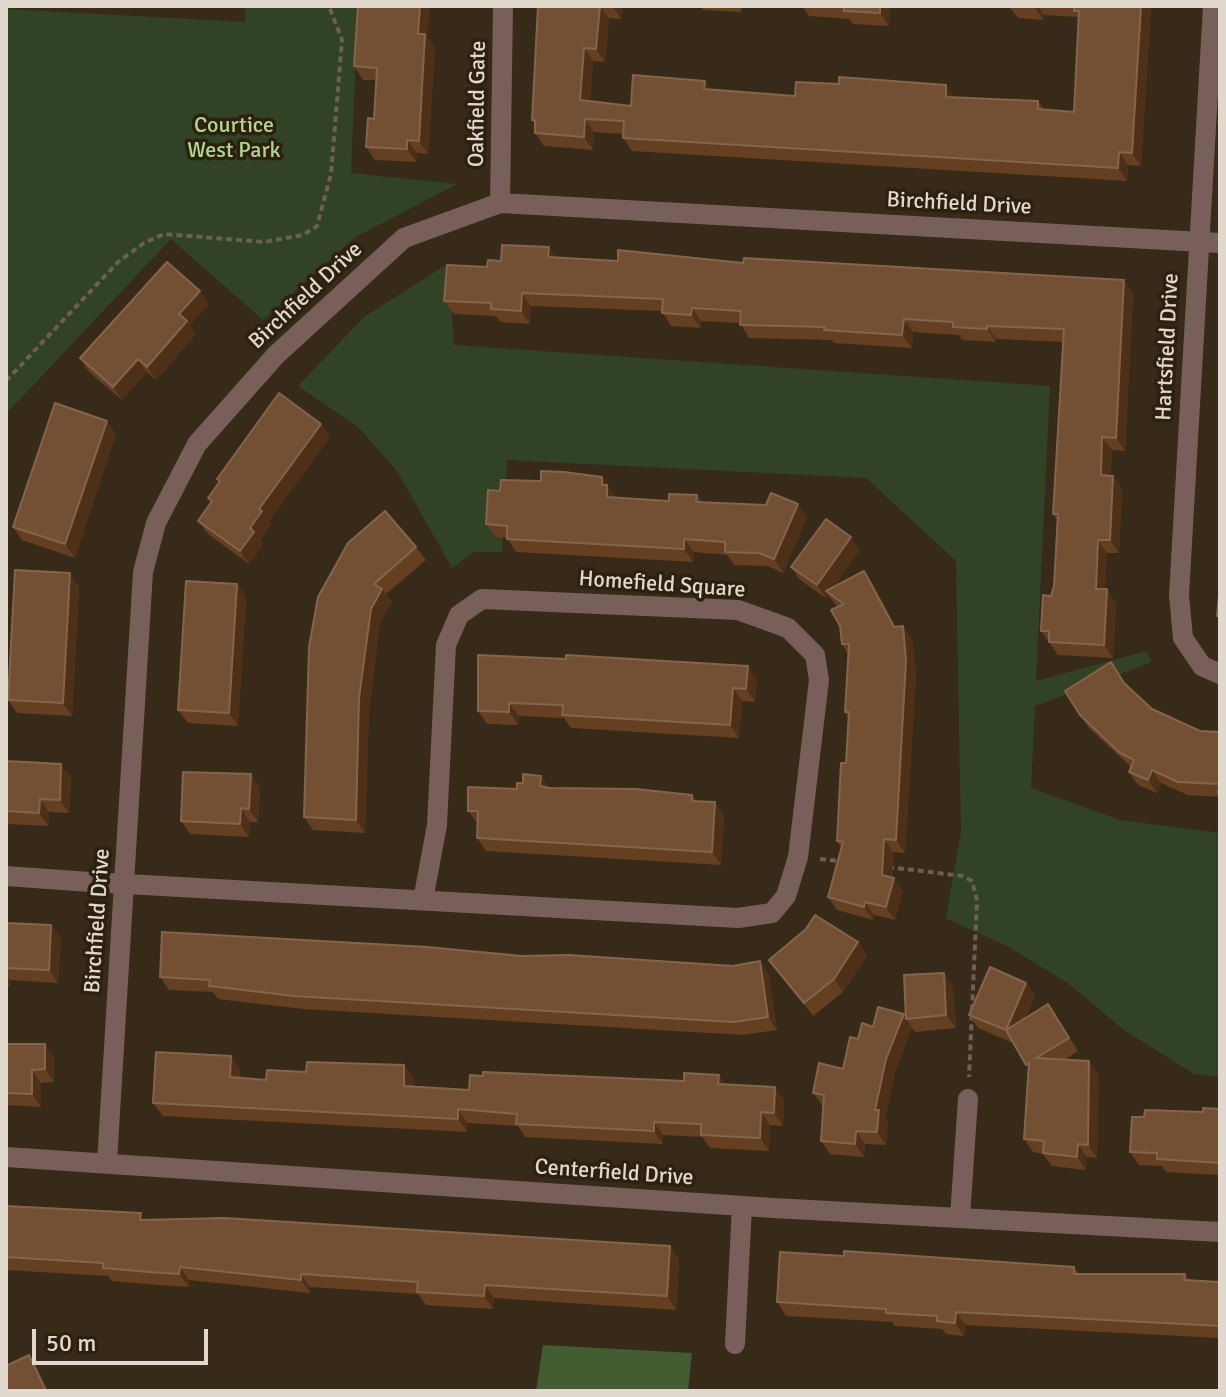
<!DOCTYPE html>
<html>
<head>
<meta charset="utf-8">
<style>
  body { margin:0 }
  #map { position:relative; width:1226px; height:1397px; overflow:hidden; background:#372a19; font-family:Signika,sans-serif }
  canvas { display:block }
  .frame { position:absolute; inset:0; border:8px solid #e1d8ce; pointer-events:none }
  .scale { position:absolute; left:32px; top:1329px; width:176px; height:36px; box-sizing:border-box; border:4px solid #e1d8ce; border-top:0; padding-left:10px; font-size:24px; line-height:28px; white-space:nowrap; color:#e1d8ce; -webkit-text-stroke:6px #2d200f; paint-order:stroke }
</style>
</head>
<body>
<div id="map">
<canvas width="1226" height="1397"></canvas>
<div class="frame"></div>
<div class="scale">50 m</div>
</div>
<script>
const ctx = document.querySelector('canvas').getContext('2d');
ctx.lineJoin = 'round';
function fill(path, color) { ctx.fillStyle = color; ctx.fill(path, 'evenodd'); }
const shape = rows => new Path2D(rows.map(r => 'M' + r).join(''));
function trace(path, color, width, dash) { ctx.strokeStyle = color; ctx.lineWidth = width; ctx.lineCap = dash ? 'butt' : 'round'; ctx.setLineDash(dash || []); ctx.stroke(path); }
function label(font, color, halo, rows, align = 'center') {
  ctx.font = font + ' Signika,sans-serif'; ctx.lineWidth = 7; ctx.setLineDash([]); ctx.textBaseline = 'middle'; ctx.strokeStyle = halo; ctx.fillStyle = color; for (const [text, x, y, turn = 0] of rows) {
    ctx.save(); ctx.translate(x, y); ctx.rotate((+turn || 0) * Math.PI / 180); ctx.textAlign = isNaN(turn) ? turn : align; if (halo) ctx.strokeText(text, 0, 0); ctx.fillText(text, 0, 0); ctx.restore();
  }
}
fill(shape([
  [246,6,358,6,351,173,457,184,354,238,263,320,171,239,6,414,6,9,245,22],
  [449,263,454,345,1050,386,1036,681,1146,651,1152,662,1035,706,1031,788,1120,820,1220,833,1220,1077,1194,1074,1124,1030,1069,984,1009,947,946,918,961,833,956,561,866,478,507,460,502,552,474,552,452,568,397,471,358,427,298,386,364,317]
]), '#324325');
fill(shape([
  [543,1345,692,1353,688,1391,536,1391]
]), '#445c31');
trace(shape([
  [6,381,118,262,144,243,164,234,264,242,303,235,317,226,331,174,342,40,329,6],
  [820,859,839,861],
  [888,867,963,876,972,881,977,900,969,1077]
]), '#6c6052', 4, [6, 4]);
trace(shape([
  [1213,6,1179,595,1183,638,1202,666,1220,674],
  [500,203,503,6],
  [6,876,90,882,738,918,772,913,786,896,798,857,819,680,815,655,788,628,738,610,482,599,459,615,446,645,437,825,423,900],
  [6,1157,773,1208,1220,1232],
  [107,1162,143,572,156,523,197,444,276,355,404,238,500,203,1220,243],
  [960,1217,968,1099],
  [735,1344,742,1206]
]), '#785f5a', 20);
fill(shape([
  [538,6,622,6,621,19,609,18,605,62,593,61,590,101,631,106,705,81,711,90,795,96,954,97,1038,101,1044,110,1074,112,1078,17,1044,15,1043,20,1018,18,1010,8,974,6,1151,6,1141,166,1128,165,1127,181,632,151,623,138,623,134,594,132,593,150,544,146,535,133,535,124,532,120],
  [701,6,890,6,889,26,853,24,849,19,809,16,804,8,742,6,741,12,703,10],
  [428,38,435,47,428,154,417,153,416,162,375,160,366,147,374,119,376,80,363,80,354,66],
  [556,257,618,261,743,263,1133,293,1125,451,1112,450,1110,476,1113,476,1122,489,1119,553,1107,553,1105,589,1116,603,1113,658,1058,655,1041,631,1054,586,1057,520,1053,514,1064,342,996,339,996,342,962,340,959,335,913,332,912,348,834,343,832,340,749,338,740,323,701,321,701,328,671,326,662,311,531,306,530,324,500,322,496,316,454,314,444,301,487,267,501,261],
  [200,291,209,304,190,325,196,334,156,380,147,372,122,400,89,372,80,358],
  [116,434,75,558,22,540,13,527],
  [330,437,269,521,271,524,260,540,263,545,249,564,208,534,198,521,211,503,208,498,219,482,217,479],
  [602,477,616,498,669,501,697,495,702,502,807,517,783,573,768,566,734,565,727,555,694,552,693,562,516,552,507,538,495,537,486,524,500,491,541,481],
  [416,547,426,560,386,594,392,602,380,622,369,711,365,833,313,830,304,817,318,597],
  [860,550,833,588,873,584,896,627,912,639,916,674,905,853,893,852,892,878,903,891,895,920,874,915,873,920,837,910,828,897,841,847,837,841,846,763,848,718,845,712,848,654,842,644,838,607,835,604,828,595,826,598,800,580,791,567],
  [237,584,246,597,238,726,188,723,178,710],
  [79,586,72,716,17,713,8,700],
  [478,655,757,679,755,702,742,701,739,738,571,728,564,718,519,716,518,725,487,724,478,711],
  [1126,685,1152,709,1200,731,1220,732,1220,797,1188,795,1161,783,1157,793,1138,785,1129,772,1131,767,1089,728,1080,715],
  [6,761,71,777,69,813,49,812,48,826,6,824],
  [523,783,550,788,692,795,696,801,724,815,721,865,486,851,477,838,478,824,468,811,517,789],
  [260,787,258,822,250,822,249,837,190,834,181,821],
  [6,923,51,925,61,938,58,983,10,980,10,986,6,986],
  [858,942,867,955,843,992,813,1016,769,960],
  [522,956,733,966,760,961,769,975,777,1030,743,1035,303,1009,218,999,213,992,169,990,160,977],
  [1026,983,1035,996,1026,1017,1048,1004,1078,1051,1064,1060,1099,1074,1097,1158,1087,1157,1086,1170,1052,1166,1043,1154,1033,1152,1024,1139,1029,1068,1013,1043,978,1028,969,1015],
  [953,986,956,1028,915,1032,912,1028,895,1072,885,1118,888,1123,886,1145,865,1144,864,1157,830,1154,821,1141,823,1106,813,1093,843,1069,858,1039,904,1014,906,1017],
  [6,1044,54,1057,54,1082,41,1083,41,1107,6,1105],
  [231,1056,240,1069,240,1078,266,1080,414,1078,413,1087,469,1090,725,1084,775,1087,784,1100,783,1126,770,1125,769,1151,710,1148,702,1137,663,1135,663,1144,525,1137,518,1126,467,1123,467,1132,163,1116,153,1103],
  [1220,1109,1220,1175,1166,1172,1162,1166,1139,1165,1130,1152,1144,1117,1203,1112],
  [6,1206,145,1220,670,1246,679,1259,676,1310,494,1298,493,1309,426,1305,418,1294,310,1287,310,1293,189,1280,189,1287,158,1285,112,1281,108,1276,6,1270],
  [844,1256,1074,1267,1079,1274,1185,1274,1189,1280,1220,1282,1220,1338,965,1325,964,1336,946,1334,942,1329,895,1326,892,1322,786,1316,777,1302]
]), '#653f22');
fill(shape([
  [420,6,430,6,428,38,435,47,428,154,419,141,418,34],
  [600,6,609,18,605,62,596,49],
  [612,6,622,6,621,19],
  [880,6,890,6,889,26,880,13],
  [1034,6,1038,6,1044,15,1043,20],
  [1141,6,1151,6,1141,166,1132,153],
  [584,48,593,61,589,113,580,100],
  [705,81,714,94,704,89],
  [946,85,955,98,946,97],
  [585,119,594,132,593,150,584,137],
  [407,140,417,153,416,162,407,149],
  [1119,152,1128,165,1127,181,1118,168],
  [549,247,558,260,548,257],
  [1124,280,1133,293,1125,451,1116,438],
  [200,291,209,304,190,325,196,334,156,380,147,367,179,314],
  [522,293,531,306,530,324,521,311],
  [692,308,701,321,701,328,691,315],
  [904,319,913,332,912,348,902,335],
  [987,326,996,339,996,342,987,329],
  [138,359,147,372,122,400,113,387],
  [107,421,116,434,75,558,65,544],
  [321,424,330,437,269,521,271,524,260,540,263,545,249,564,240,551,259,509],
  [1102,437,1112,450,1110,488,1101,475],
  [1113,476,1122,489,1119,553,1110,540],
  [602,477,617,498,607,497,602,485],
  [798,504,807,517,783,573,774,559],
  [851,537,860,550,829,594,826,591,828,595,826,598,817,585],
  [684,539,694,552,693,562,684,549],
  [1098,540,1107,553,1105,602,1096,589],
  [864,571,873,584,903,640,894,627],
  [70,573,79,586,72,716,63,703],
  [237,584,246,597,238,726,229,713],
  [382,589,392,602,380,622,369,711,365,833,356,820,359,698,371,609],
  [1107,589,1116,603,1113,658,1104,645],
  [903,626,912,639,916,674,905,853,896,840],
  [748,666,757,679,755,702,746,689],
  [733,688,742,701,739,738,730,725],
  [509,703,519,716,518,725,509,712],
  [61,764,71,777,69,813,60,800],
  [1152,770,1161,783,1157,793,1148,780],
  [251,774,260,787,258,822,249,809],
  [541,776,550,789,540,786],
  [40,799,49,812,48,826,39,813],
  [715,802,724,815,721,865,712,852],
  [241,808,250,822,249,837,240,824],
  [884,839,893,852,892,887,894,878,903,891,895,920,886,907,882,875],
  [865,902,874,915,873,920,864,907],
  [51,925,61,938,58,983,49,970],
  [858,942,867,955,843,992,834,979],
  [760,961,769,975,777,1030,768,1017],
  [944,973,953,986,956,1028,946,1015],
  [6,975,10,980,10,986,6,980],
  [1026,983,1035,996,1015,1043,1006,1030],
  [904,1014,912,1028,895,1072,885,1118,888,1123,886,1145,877,1132,875,1110,886,1059],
  [45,1044,54,1057,54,1082,45,1069],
  [231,1056,240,1069,239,1090,230,1077],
  [1089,1061,1099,1074,1097,1158,1088,1145],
  [404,1065,414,1078,413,1099,404,1086],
  [32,1070,41,1083,41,1107,32,1094],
  [719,1075,728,1088,718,1084],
  [775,1087,784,1100,783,1126,774,1113],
  [458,1109,467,1123,467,1132,458,1119],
  [761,1112,770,1125,769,1151,760,1138],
  [654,1122,663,1135,663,1144,654,1131],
  [856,1131,865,1144,864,1157,855,1144],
  [1078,1144,1087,1157,1086,1170,1077,1157],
  [670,1246,679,1259,676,1310,667,1296],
  [180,1267,189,1280,189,1287,179,1274],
  [301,1274,310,1287,310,1293,301,1280],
  [485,1285,494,1298,493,1309,484,1296],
  [956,1312,965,1325,964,1336,955,1323],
  [29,1355,38,1368,49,1391,46,1391]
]), '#4d3017');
const building = shape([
  [358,6,420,6,418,34,425,34,419,141,407,140,407,149,366,147,368,118,374,119,377,68,354,66,358,6],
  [538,6,600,6,596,49,584,48,580,100,631,106,633,75,705,81,704,89,795,96,796,82,839,84,839,77,946,85,946,97,1038,101,1038,109,1074,112,1079,11,1074,11,1074,6,1141,6,1132,153,1119,152,1118,168,623,138,624,121,585,119,584,137,535,133,535,120,532,120,538,6],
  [844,6,880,6,880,13,844,11,844,6],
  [502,245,549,247,548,257,618,261,618,250,743,263,744,258,1124,280,1116,438,1102,437,1101,475,1113,476,1110,540,1098,540,1096,589,1107,589,1104,645,1049,642,1049,631,1041,631,1043,595,1051,596,1054,586,1058,514,1053,514,1064,329,987,326,987,329,953,327,953,322,904,319,902,335,824,330,825,327,740,325,741,311,692,308,691,315,662,313,663,299,522,293,521,311,491,309,491,303,444,301,447,265,487,267,488,260,501,261,502,245],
  [167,262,200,291,179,314,187,321,147,367,138,359,113,387,80,358,167,262],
  [279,393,321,424,259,509,262,511,250,528,254,532,240,551,198,521,212,501,208,498,220,481,217,479,279,393],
  [55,403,107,421,65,544,13,527,55,403],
  [541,471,564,472,602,477,602,485,607,485,607,497,669,501,669,494,697,495,696,502,766,505,771,493,798,504,774,559,759,553,725,552,725,542,684,539,684,549,507,539,507,526,486,524,488,490,500,491,501,480,541,481,541,471],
  [385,511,416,547,374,584,382,589,371,609,359,698,356,820,304,817,309,647,318,597,348,543,385,511],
  [826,519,851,537,817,585,791,567,826,519],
  [15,570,70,573,63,703,8,700,15,570],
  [864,571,894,627,903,626,906,661,896,840,884,839,882,875,894,878,886,907,865,902,864,907,828,897,843,842,837,841,841,763,846,763,849,712,845,712,849,644,842,644,840,626,831,610,844,604,826,591,864,571],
  [186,581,237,584,229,713,178,710,186,581],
  [1220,585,1220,616,1217,616,1220,585],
  [478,655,566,659,566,655,748,666,746,689,733,688,730,725,562,715,563,705,509,703,509,712,478,711,478,655],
  [1111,662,1124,683,1152,709,1200,731,1220,732,1220,793,1218,793,1219,784,1178,782,1152,770,1148,780,1129,772,1134,760,1120,753,1080,715,1065,691,1111,662],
  [6,761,61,764,60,800,40,799,39,813,6,811,6,761],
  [183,772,251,774,249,809,241,808,240,824,181,821,183,772],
  [523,774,541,776,540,786,549,788,636,789,692,795,692,801,715,802,712,852,477,838,478,811,468,811,468,787,517,789,517,783,523,783,523,774],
  [815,915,858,942,834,979,804,1003,769,960,806,929,815,915],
  [6,923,51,925,49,970,6,968,6,923],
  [162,932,427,947,522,956,569,955,733,966,760,961,768,1017,734,1022,294,996,209,986,210,980,160,977,162,932],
  [990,967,1026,983,1006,1030,1048,1004,1069,1038,1036,1058,1089,1061,1088,1145,1078,1144,1077,1157,1043,1153,1044,1141,1024,1139,1029,1063,1026,1065,1006,1030,969,1015,990,967],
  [944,973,946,1015,906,1019,904,975,944,973],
  [878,1007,904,1014,886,1059,875,1110,879,1110,877,1132,856,1131,855,1144,821,1141,824,1095,813,1093,819,1063,843,1069,850,1037,858,1039,862,1023,873,1027,878,1007],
  [6,1044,45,1044,45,1069,32,1070,32,1094,6,1093,6,1044],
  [156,1052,231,1056,230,1077,266,1080,267,1070,306,1072,307,1062,404,1065,404,1086,469,1090,470,1075,483,1076,483,1072,684,1081,684,1073,719,1075,718,1084,775,1087,774,1113,761,1112,760,1138,701,1135,701,1124,654,1122,654,1131,516,1124,517,1114,458,1109,458,1119,153,1103,156,1052],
  [1203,1108,1220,1109,1220,1163,1157,1159,1157,1153,1130,1152,1132,1117,1144,1117,1145,1110,1203,1112,1203,1108],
  [6,1206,141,1213,140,1220,225,1218,670,1246,667,1296,485,1285,484,1296,417,1292,418,1282,301,1274,301,1280,180,1267,179,1274,149,1272,103,1268,103,1263,6,1257,6,1206],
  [844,1251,1074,1267,1074,1274,1185,1274,1184,1280,1220,1282,1220,1326,956,1312,955,1323,937,1321,937,1316,886,1313,886,1309,777,1302,780,1252,844,1256,844,1251],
  [29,1355,46,1391,6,1391,6,1366,29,1355]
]);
fill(building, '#735034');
trace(building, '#84654c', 2);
label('22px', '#e1d8ce', '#2d200f', [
  ["Oakfield Gate",478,104,-89],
  ["Birchfield Drive",959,204,3],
  ["Birchfield Drive",306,296,-43],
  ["Hartsfield Drive",1168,347,-87],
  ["Homefield Square",662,585,4],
  ["Birchfield Drive",98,921,-86],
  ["Centerfield Drive",614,1173,4]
]);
label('22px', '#b0d892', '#2d200f', [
  ["Courtice",234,126],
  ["West Park",234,151]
]);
</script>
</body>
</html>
